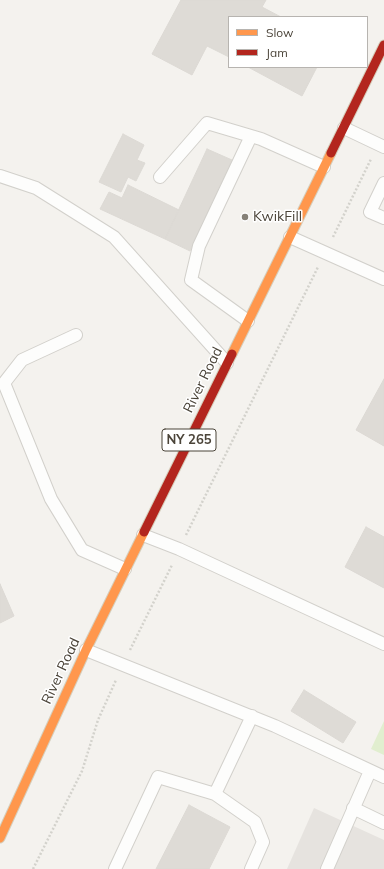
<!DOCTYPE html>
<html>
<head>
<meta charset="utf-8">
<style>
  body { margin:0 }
  #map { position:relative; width:384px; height:869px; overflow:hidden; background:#f4f2ee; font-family:Mulish,sans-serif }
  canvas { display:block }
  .legend { position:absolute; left:228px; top:16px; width:140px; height:52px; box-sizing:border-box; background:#fff; border:1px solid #b7b4b0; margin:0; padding:5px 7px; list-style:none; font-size:12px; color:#4b4439 }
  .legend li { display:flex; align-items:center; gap:8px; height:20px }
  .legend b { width:20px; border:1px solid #b7b4b0 }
</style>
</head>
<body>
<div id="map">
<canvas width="384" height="869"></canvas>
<ul class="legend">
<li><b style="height:5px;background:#ff974d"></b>Slow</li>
<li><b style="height:5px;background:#b3261e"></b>Jam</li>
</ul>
</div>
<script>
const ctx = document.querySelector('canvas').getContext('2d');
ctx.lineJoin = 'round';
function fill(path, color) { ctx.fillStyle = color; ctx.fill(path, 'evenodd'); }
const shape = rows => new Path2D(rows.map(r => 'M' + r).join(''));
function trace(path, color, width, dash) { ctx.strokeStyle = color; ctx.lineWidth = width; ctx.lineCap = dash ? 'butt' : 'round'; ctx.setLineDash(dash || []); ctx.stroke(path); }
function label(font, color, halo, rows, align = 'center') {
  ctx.font = font + ' Mulish,sans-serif'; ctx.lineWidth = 3; ctx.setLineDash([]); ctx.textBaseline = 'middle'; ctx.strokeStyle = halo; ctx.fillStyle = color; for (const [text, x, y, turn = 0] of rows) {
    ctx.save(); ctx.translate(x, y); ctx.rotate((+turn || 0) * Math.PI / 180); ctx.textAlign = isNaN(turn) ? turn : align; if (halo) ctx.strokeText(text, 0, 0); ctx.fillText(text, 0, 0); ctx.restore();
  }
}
fill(shape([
  [384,721,384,755,371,749]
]), '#e1eecf');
fill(shape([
  [314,808,384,840,384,869,287,869]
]), '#e6e3df');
const building = shape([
  [181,0,266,0,262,7,281,17,229,17,229,57,207,46,192,75,152,54,181,0],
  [248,67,317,67,302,96,248,67],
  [123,134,144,145,137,160,145,163,136,181,128,177,121,192,99,182,123,134],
  [207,149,232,160,190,251,165,239,207,149],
  [128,185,179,210,165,239,100,209,109,192,122,198,128,185],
  [384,379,384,446,356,430,384,379],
  [366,527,384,537,384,588,345,567,366,527],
  [0,584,14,616,0,623,0,584],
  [304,690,356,722,343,743,291,711,304,690],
  [189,805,230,827,209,869,156,869,189,805]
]);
fill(building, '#dedbd6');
trace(building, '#dcd9d4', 1);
const lane = shape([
  [344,128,384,147],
  [0,176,36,188,114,237,227,363],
  [160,177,207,123,261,139,324,167],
  [384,183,370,212,384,218],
  [290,237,384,279],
  [248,321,191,280,199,246,251,136],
  [76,335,22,360,4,383,51,499,82,550,125,569],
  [143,535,179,549,384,644],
  [86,650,275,726,384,777],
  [215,794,252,716],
  [353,808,384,823],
  [115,869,158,777,215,794,255,822,263,842,251,869],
  [327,869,370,771]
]);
const slow = shape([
  [232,354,331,153],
  [0,838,86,650,144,532]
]);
const jam = shape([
  [331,153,384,45],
  [144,532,232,354]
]);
trace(lane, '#d2d0cb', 14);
trace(slow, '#d6cebb', 11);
trace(jam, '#d6cebb', 11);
trace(shape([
  [333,237,371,159],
  [186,535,318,267],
  [130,650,172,565],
  [33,869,82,771,98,720,116,680]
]), '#d3d2cc', 2.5, [2, 2]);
trace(lane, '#fdfdfc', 12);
trace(slow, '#ff974d', 9);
trace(jam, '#b3261e', 9);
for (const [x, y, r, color] of [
  [245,217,4,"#868178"]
]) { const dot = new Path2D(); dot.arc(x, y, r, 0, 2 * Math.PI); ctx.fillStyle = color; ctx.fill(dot); trace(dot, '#fff', 1.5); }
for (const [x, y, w] of [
  [189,440,54]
]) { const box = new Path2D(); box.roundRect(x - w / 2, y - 11, w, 22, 3); ctx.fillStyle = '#fff'; ctx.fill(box); trace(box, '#4b4439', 1); }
label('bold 13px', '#4b4439', null, [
  ["NY 265",189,440]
]);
label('14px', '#4b4439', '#fff', [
  ["KwikFill",253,217]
], 'left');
label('14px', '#4b4439', '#fff', [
  ["River Road",203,380,-64],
  ["River Road",61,671,-65]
]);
</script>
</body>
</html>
